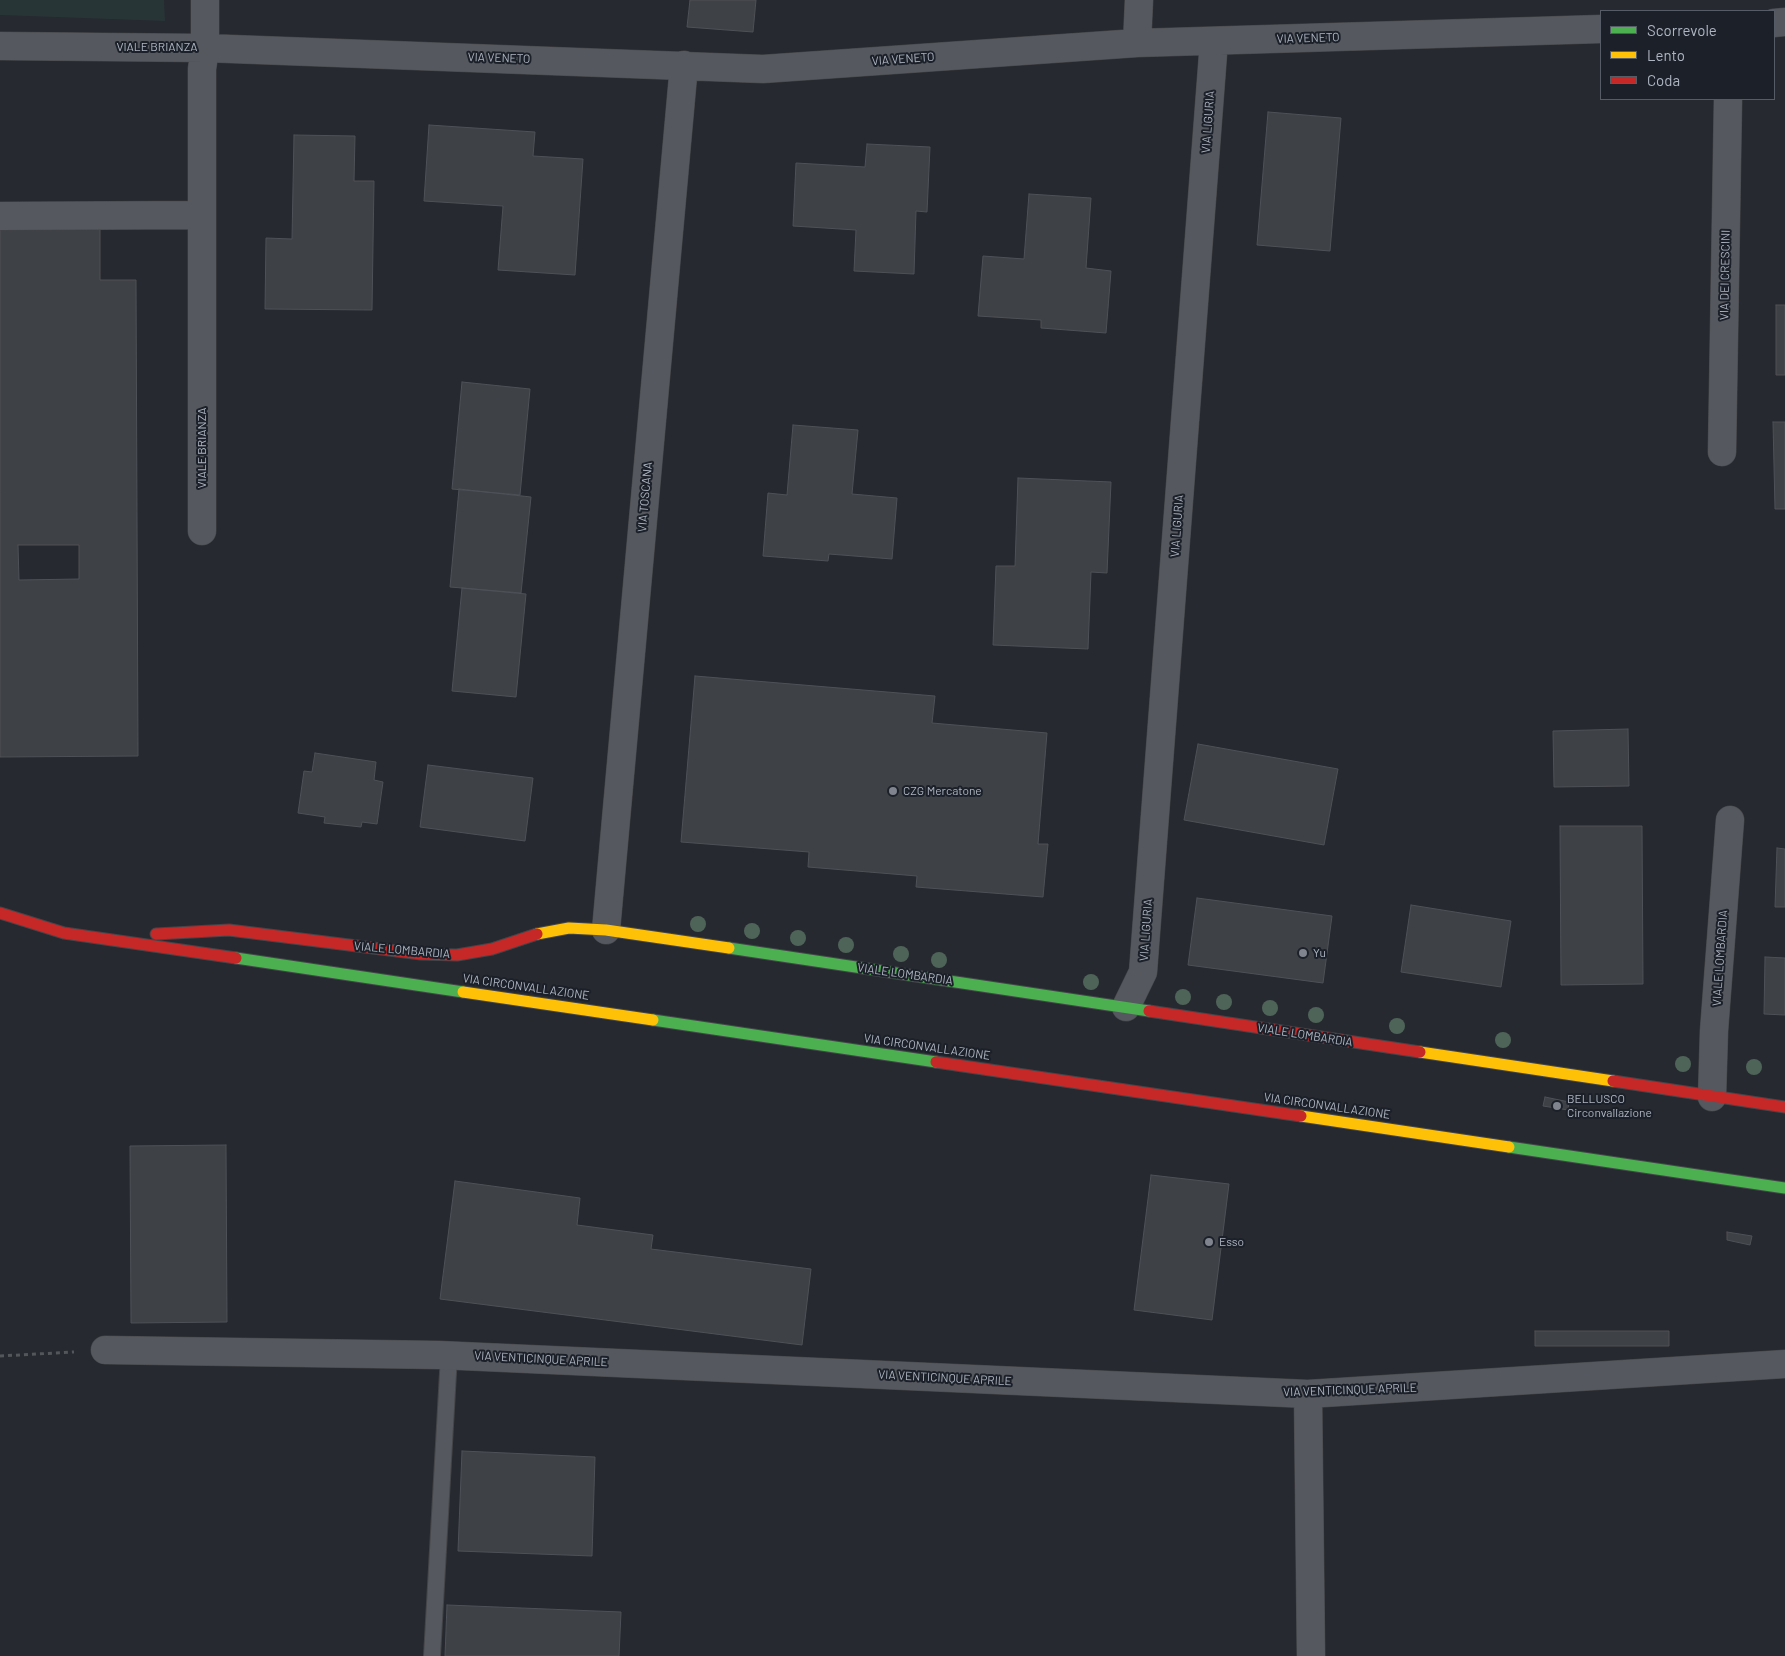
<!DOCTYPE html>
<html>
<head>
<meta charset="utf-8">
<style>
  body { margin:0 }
  #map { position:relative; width:1785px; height:1656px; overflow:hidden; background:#26292f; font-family:Barlow,sans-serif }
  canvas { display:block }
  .legend { position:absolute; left:1600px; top:10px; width:175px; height:90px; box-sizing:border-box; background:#1b2029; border:1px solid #565c66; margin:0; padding:6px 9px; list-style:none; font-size:15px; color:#afb5c1 }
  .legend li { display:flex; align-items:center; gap:10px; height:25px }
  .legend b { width:25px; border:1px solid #565c66 }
</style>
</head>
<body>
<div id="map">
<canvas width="1785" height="1656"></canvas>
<ul class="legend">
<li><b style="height:6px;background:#4caf50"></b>Scorrevole</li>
<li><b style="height:6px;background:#ffc107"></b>Lento</li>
<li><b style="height:6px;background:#c62828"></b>Coda</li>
</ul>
</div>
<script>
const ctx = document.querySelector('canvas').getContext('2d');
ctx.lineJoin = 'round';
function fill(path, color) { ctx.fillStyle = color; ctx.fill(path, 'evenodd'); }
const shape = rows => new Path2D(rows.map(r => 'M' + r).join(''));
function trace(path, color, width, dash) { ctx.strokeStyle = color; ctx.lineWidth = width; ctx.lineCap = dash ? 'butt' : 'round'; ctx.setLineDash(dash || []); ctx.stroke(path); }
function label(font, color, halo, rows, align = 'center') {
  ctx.font = font + ' Barlow,sans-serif'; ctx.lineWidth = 4; ctx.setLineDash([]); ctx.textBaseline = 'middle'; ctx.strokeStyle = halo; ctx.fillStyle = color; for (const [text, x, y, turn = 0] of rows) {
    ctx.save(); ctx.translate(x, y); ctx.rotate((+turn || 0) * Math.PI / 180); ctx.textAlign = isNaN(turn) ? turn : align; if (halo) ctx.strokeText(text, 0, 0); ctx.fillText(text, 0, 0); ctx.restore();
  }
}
fill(shape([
  [0,0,164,0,165,21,0,15]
]), '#283537');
const building = shape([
  [690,0,756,0,753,32,687,27,690,0],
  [1268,112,1341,118,1330,251,1257,245,1268,112],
  [429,125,535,132,533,156,583,159,575,275,498,270,503,206,424,201,429,125],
  [294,135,355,136,354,181,374,181,372,310,265,309,266,238,292,239,294,135],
  [867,144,930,147,927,212,916,211,914,274,854,271,856,230,793,226,796,163,865,167,867,144],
  [1029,194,1091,198,1086,268,1111,271,1106,333,1041,328,1041,320,978,316,983,256,1024,259,1029,194],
  [100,227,100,280,136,280,138,756,0,757,0,228,100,227],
  [18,545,79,545,79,579,19,580,18,545],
  [1776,305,1785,305,1785,375,1776,375,1776,305],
  [462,382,530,389,520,495,452,489,462,382],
  [1773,422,1785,422,1785,509,1775,509,1773,422],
  [793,425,858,430,852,494,897,498,892,559,829,554,828,561,763,556,768,493,787,495,793,425],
  [1018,478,1111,482,1107,573,1091,572,1088,649,993,645,996,566,1015,566,1018,478],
  [459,489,531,497,521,593,450,587,459,489],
  [462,588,526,594,516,697,452,691,462,588],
  [695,676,935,696,932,723,1047,733,1038,844,1048,844,1043,897,916,887,917,876,808,867,809,852,681,842,695,676],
  [1628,729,1629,786,1554,787,1553,731,1628,729],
  [1198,744,1338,769,1324,845,1184,820,1198,744],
  [315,753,376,762,374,780,383,782,377,824,362,822,361,827,324,823,325,817,298,813,304,771,312,772,315,753],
  [428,765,533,778,525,841,420,827,428,765],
  [1560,826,1642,826,1643,984,1561,985,1560,826],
  [1777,848,1785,849,1785,907,1775,907,1777,848],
  [1197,898,1332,916,1323,983,1188,965,1197,898],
  [1411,905,1511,921,1501,987,1401,972,1411,905],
  [1765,957,1785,958,1785,1015,1764,1014,1765,957],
  [1545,1097,1569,1102,1568,1110,1543,1106,1545,1097],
  [226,1145,227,1322,131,1323,130,1146,226,1145],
  [1151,1175,1229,1184,1212,1320,1134,1310,1151,1175],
  [455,1181,580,1198,577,1225,653,1235,651,1249,811,1269,802,1345,440,1299,455,1181],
  [1727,1232,1752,1236,1750,1245,1727,1240,1727,1232],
  [1535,1331,1669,1331,1669,1346,1535,1346,1535,1331],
  [462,1451,595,1457,592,1556,458,1551,462,1451],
  [447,1605,621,1612,619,1656,445,1656,447,1605]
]);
fill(building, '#3e4146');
trace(building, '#4e5157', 1);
const lane = shape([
  [432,1656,449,1355]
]);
const street = shape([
  [1774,23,1785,22],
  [1137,43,1139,0],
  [0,46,205,48,763,69,1137,43,1601,29],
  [0,216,202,215],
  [1722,452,1728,99],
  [202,531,202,69,205,48,205,0],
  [606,930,684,65],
  [1126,1007,1143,972,1214,41],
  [1712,1097,1714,1031,1730,820],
  [105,1350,439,1355,1308,1394,1785,1364],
  [1308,1394,1311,1656]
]);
const fast = shape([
  [729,948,1149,1011],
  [236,958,463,992],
  [653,1020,936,1062],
  [1509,1147,1785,1188]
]);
const slow = shape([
  [537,934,569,928,606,930,729,948],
  [463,992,653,1020],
  [1420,1052,1613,1081],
  [1301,1116,1509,1147]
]);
const jam = shape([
  [0,913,64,933,236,958],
  [156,934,229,930,421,954,457,955,492,949,537,934],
  [1149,1011,1420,1052],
  [936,1062,1301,1116],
  [1613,1081,1785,1107]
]);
trace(lane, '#43454a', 18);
trace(street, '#43454a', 29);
trace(fast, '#43454a', 13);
trace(slow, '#43454a', 13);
trace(jam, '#43454a', 13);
trace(shape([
  [0,1356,74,1352]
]), '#53575c', 3, [4, 4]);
trace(lane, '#55585e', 16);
trace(street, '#55585e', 28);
trace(fast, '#4caf50', 11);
trace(slow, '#ffc107', 11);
trace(jam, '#c62828', 11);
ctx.fillStyle = '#4f6459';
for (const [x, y] of [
  [698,924],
  [752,931],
  [798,938],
  [846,945],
  [901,954],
  [939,960],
  [1091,982],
  [1183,997],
  [1224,1002],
  [1270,1008],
  [1316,1015],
  [1397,1026],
  [1503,1040],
  [1683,1064],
  [1754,1067]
]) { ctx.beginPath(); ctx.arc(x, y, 8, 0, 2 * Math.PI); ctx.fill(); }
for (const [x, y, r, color] of [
  [893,791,5,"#7f848e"],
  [1303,953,5,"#7f848e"],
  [1557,1106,5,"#7f848e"],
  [1209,1242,5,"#7f848e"]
]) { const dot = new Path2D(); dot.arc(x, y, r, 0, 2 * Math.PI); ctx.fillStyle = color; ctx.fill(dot); trace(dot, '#1b2029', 2); }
label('12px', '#afb5c1', '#1b2029', [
  ["VIA VENETO",1308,38,-2],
  ["VIALE BRIANZA",157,47],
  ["VIA VENETO",499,58,2],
  ["VIA VENETO",903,59,-4],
  ["VIA LIGURIA",1208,122,-86],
  ["VIA DEI CRESCINI",1725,275,-89],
  ["VIALE BRIANZA",202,448,-90],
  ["VIA TOSCANA",645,497,-85],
  ["VIA LIGURIA",1177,526,-86],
  ["VIA LIGURIA",1146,930,-86],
  ["VIALE LOMBARDIA",402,950,5],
  ["VIALE LOMBARDIA",1720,958,-86],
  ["VIALE LOMBARDIA",905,974,8],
  ["VIA CIRCONVALLAZIONE",526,987,8],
  ["VIALE LOMBARDIA",1305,1035,9],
  ["VIA CIRCONVALLAZIONE",927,1047,8],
  ["VIA CIRCONVALLAZIONE",1327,1106,8],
  ["VIA VENTICINQUE APRILE",541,1359,3],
  ["VIA VENTICINQUE APRILE",945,1378,3],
  ["VIA VENTICINQUE APRILE",1350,1390,-2]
]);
label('12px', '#afb5c1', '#1b2029', [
  ["CZG Mercatone",903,791],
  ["Yu",1313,953],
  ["BELLUSCO",1567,1099],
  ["Circonvallazione",1567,1113],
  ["Esso",1219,1242]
], 'left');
</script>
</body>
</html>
